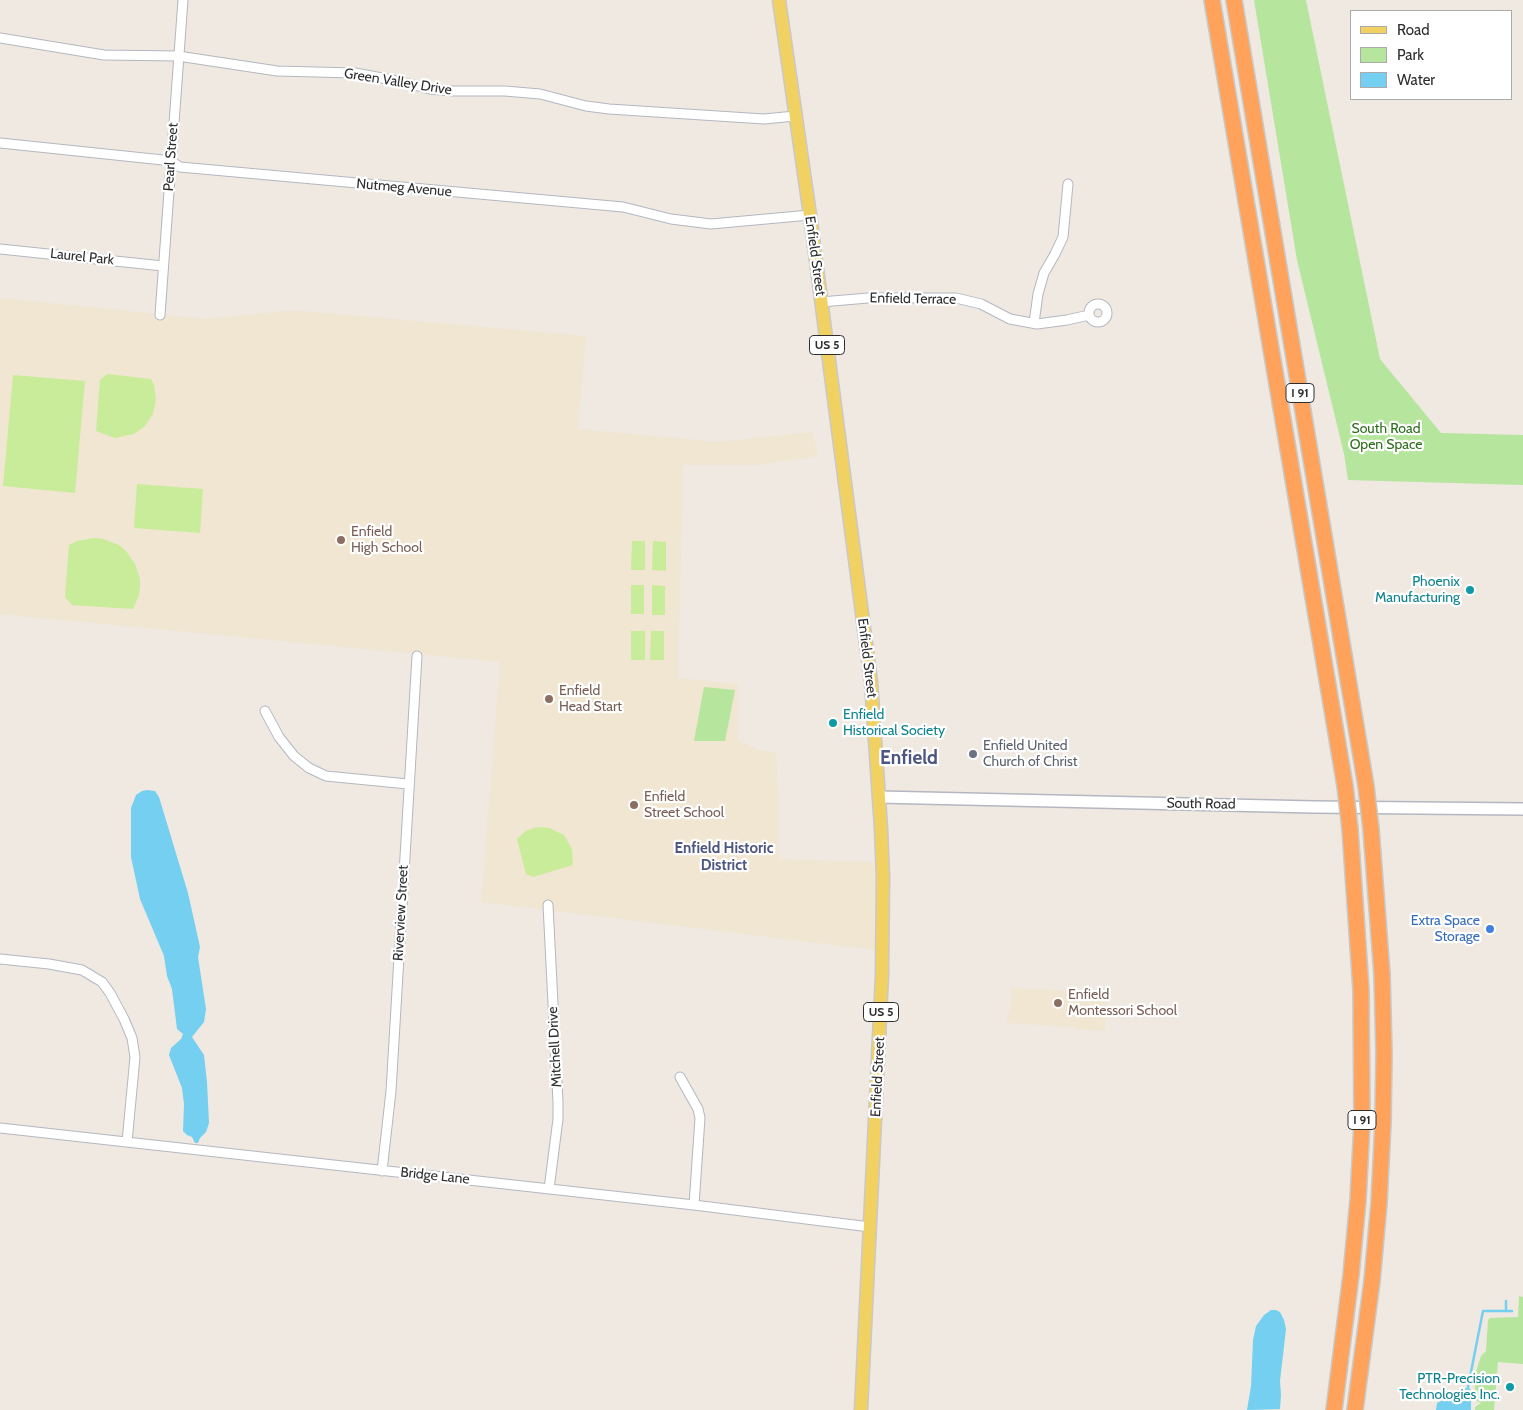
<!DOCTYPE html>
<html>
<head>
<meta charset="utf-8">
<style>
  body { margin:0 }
  #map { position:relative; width:1523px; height:1410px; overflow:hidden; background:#efe9e1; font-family:Cabin,sans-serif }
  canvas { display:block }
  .legend { position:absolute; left:1350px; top:10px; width:162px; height:90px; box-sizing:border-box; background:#fff; border:1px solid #ababab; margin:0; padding:6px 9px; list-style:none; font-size:15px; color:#2e2e2e }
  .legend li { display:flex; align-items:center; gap:10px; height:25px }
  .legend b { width:25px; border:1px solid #ababab }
</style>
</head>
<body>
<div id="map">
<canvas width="1523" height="1410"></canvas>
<ul class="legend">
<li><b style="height:6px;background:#f2d163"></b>Road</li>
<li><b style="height:14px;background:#b6e59e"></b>Park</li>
<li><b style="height:14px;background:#75cff0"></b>Water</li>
</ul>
</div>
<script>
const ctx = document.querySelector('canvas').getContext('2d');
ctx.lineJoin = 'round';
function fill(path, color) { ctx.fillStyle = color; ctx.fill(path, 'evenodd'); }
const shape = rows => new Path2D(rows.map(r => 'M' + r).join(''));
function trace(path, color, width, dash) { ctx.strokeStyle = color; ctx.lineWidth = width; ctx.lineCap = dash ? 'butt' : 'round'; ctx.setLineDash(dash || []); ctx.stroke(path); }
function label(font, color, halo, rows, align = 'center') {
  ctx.font = font + ' Cabin,sans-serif'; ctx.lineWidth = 4.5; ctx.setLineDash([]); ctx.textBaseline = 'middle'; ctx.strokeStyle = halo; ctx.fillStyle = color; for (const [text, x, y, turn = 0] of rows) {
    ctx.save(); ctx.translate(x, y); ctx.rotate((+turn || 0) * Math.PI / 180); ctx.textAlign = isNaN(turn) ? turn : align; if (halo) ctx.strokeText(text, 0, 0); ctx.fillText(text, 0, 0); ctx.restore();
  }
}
fill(shape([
  [0,298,207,319,285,311,303,311,586,336,578,429,719,442,813,432,818,456,756,465,683,465,678,678,738,684,738,740,761,751,776,752,779,819,778,859,875,862,875,950,481,902,500,662,0,614],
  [1011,988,1106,993,1105,1031,1076,1029,1076,1027,1007,1023,1007,1016,1010,1012]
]), '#f0e6d1');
fill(shape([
  [1254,0,1306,0,1380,359,1441,433,1523,435,1523,485,1348,480,1344,454,1297,260],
  [704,687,735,690,725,741,694,741],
  [1519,1296,1523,1297,1523,1364,1498,1362,1494,1410,1475,1410,1475,1407,1481,1403,1475,1400,1475,1375,1481,1356,1486,1351,1488,1320,1490,1318,1518,1317]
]), '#b6e59e');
fill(shape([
  [107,374,151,379,154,385,156,400,153,414,145,426,134,434,115,438,96,431,100,380],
  [13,375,85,381,75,493,3,486],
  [137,484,203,489,200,533,134,528],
  [94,538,103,539,119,545,126,551,135,564,140,579,140,587,139,595,133,609,72,605,65,597,69,545,77,541],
  [632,541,645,541,645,570,631,570],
  [653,541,666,542,666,571,652,570],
  [631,585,644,585,644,614,631,614],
  [652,585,665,586,665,615,652,615],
  [631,631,645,631,645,660,631,660],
  [651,631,664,631,664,660,650,660],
  [537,827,549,828,564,835,572,849,573,865,533,877,526,874,517,839,526,831]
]), '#c9ec9a');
fill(shape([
  [147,790,155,791,159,797,188,893,200,947,198,957,206,1009,204,1022,192,1037,204,1055,207,1082,209,1123,206,1132,200,1138,198,1143,195,1143,192,1137,187,1135,183,1131,184,1104,182,1088,169,1055,171,1048,181,1039,183,1034,177,1029,172,989,167,976,164,956,140,899,131,857,131,808,136,795,142,791],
  [1271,1310,1276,1310,1280,1312,1284,1320,1286,1329,1280,1381,1281,1395,1280,1409,1247,1410,1251,1386,1253,1340,1256,1326,1264,1315],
  [1468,1387,1470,1389,1471,1394,1471,1410,1436,1410,1437,1403]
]), '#75cff0');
trace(shape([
  [1506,1311,1506,1301],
  [1468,1387,1483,1311,1512,1311]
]), '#75cff0', 2.5);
const minor = shape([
  [0,38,104,55,178,56,277,71,355,73,393,80,430,89,450,91,505,91,540,94,586,106,609,109,764,119,795,116],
  [0,143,163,160,171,161,180,167,623,207,671,219,711,224,810,215],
  [0,249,163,266],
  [821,302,868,298,956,298,981,304,1010,319,1037,324,1067,320,1089,315],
  '1089 313a9 9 0 1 1 18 0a9 9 0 1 1-18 0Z',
  [160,315,183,0],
  [1034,323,1038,294,1044,273,1055,254,1063,237,1068,184],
  [265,711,279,737,294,756,309,768,326,776,408,784],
  [548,905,558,1102,558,1119,549,1189],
  [0,959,49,964,82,970,102,982,110,993,124,1019,132,1038,135,1057,127,1142],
  [680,1077,698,1109,700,1118,694,1205],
  [0,1128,694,1205,870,1227],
  [382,1171,391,1091,417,656]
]);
const secondary = shape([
  [879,797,1314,807,1523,809]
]);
const primary = shape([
  [779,0,810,215,871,682,881,828,883,877,882,975,861,1410]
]);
const motorway = shape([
  [1212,0,1345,786],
  [1234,0,1366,786],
  [1334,1410,1351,1275,1358,1200,1362,1123,1361,990,1350,829],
  [1355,1410,1372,1281,1379,1203,1383,1122,1384,1053,1382,974,1371,829]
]);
trace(minor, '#b4b7c1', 11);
trace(secondary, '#b4b7c1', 14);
trace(primary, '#c9c9c9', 15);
trace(motorway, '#c9c9c9', 18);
trace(minor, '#fff', 9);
trace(secondary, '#fff', 11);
trace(primary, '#f2d163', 12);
trace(motorway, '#ffa35c', 15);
const motorwayBridge = shape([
  [1345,786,1350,829],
  [1366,786,1371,829]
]);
trace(motorwayBridge, '#c9c9c9', 18, []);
trace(motorwayBridge, '#ffa35c', 15);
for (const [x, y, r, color] of [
  [341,540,5,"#8d6e63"],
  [1470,590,5,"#0f9aa8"],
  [549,699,5,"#8d6e63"],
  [833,723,5,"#0f9aa8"],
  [973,754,5,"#6b7280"],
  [634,805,5,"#8d6e63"],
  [1490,929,5,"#3f7fe0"],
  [1058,1003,5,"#8d6e63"],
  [1510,1387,5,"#0f9aa8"]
]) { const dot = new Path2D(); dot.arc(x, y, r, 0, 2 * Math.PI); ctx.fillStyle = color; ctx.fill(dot); trace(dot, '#fff', 2); }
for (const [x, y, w] of [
  [827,345,35],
  [1300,393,28],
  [881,1012,35],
  [1362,1120,28]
]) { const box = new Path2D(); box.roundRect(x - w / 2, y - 9.5, w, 19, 4); ctx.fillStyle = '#fff'; ctx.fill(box); trace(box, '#2e2e2e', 1); }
label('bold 12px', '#2e2e2e', null, [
  ["US 5",827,345],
  ["I 91",1300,393],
  ["US 5",881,1012],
  ["I 91",1362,1120]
]);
label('14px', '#2e2e2e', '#fff', [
  ["Green Valley Drive",398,82,9],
  ["Pearl Street",171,157,-86],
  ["Nutmeg Avenue",404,188,5],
  ["Enfield Street",815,256,82],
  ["Laurel Park",82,257,6],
  ["Enfield Terrace",913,299,1],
  ["Enfield Street",867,658,83],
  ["South Road",1201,804,1],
  ["Riverview Street",401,913,-87],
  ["Mitchell Drive",555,1047,-93],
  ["Enfield Street",878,1077,-87],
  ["Bridge Lane",435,1176,6]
]);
label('14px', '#2c6e1b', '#fff', [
  ["South Road",1386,429],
  ["Open Space",1386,445]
]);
label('14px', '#785e54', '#fff', [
  ["Enfield",351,532],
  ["High School",351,548],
  ["Enfield",559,691],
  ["Head Start",559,707],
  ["Enfield",644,797],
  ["Street School",644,813],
  ["Enfield",1068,995],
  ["Montessori School",1068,1011]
], 'left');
label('14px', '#0d838f', '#fff', [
  ["Phoenix",1460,582],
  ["Manufacturing",1460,598],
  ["Enfield",843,715,"left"],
  ["Historical Society",843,731,"left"],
  ["PTR-Precision",1500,1379],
  ["Technologies Inc.",1500,1395]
], 'right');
label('14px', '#5b616d', '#fff', [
  ["Enfield United",983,746],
  ["Church of Christ",983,762]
], 'left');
label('14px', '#366cbe', '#fff', [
  ["Extra Space",1480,921],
  ["Storage",1480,937]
], 'right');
label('bold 15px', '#4d5680', '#fff', [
  ["Enfield Historic",724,849],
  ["District",724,866]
]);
label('bold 19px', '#4d5680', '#fff', [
  ["Enfield",909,758]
]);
</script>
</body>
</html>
